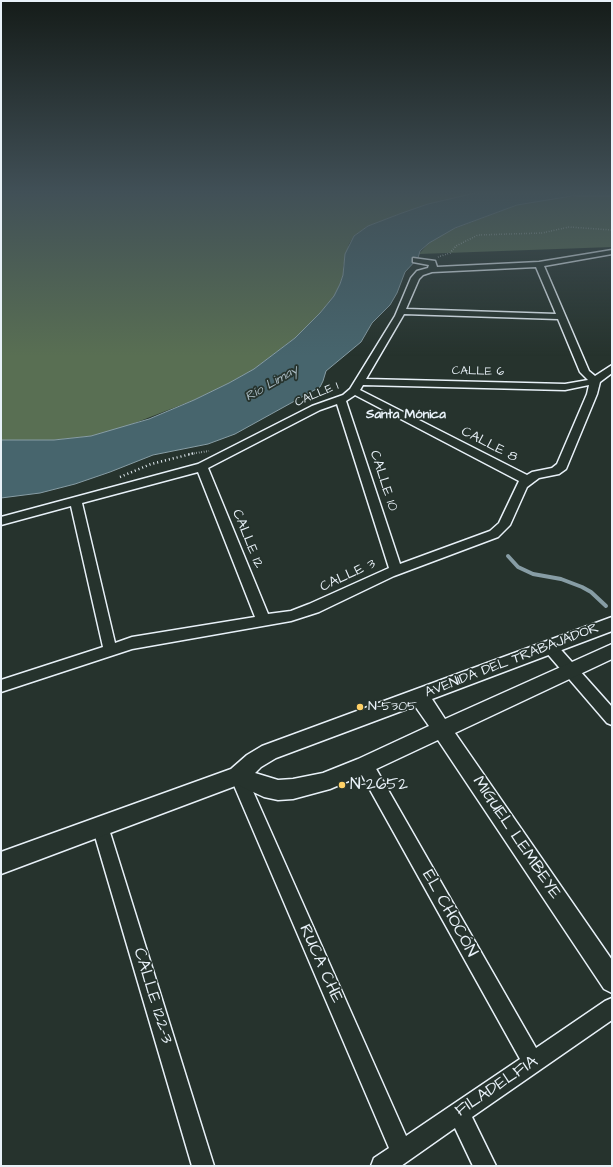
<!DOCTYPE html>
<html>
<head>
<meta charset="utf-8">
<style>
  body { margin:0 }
  #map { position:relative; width:613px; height:1167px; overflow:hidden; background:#26332d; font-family:"Architects Daughter",sans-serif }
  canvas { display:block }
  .frame { position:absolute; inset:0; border:2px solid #e8f1f8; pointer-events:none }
</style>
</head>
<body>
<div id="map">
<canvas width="613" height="1167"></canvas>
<div class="frame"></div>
</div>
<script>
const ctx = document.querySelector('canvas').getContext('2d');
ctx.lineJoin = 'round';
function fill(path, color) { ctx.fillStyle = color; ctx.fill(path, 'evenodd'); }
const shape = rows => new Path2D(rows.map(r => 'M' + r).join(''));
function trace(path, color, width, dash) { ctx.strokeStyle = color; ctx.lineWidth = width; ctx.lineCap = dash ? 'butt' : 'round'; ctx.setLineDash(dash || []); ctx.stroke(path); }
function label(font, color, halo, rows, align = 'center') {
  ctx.font = font + ' "Architects Daughter",sans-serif'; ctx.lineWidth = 3.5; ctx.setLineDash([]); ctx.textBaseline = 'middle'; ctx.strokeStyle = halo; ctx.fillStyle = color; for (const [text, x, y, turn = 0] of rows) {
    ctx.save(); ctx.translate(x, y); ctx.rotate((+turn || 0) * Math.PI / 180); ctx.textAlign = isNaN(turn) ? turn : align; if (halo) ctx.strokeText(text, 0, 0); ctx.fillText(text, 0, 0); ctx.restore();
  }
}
fill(shape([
  [1,193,475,193,428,204,402,213,368,226,354,236,349,244,343,267,343,275,340,284,334,296,320,313,295,338,254,369,229,383,194,400,122,428,91,436,54,440,19,441,1,440],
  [593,195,612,196,612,247,419,254,429,243,448,231,517,205,552,198]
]), '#596f53');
const water = shape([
  [475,193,612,193,612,196,572,196,517,205,455,228,429,243,420,251,418,258,405,272,397,293,390,305,372,323,361,342,326,371,323,381,320,387,235,434,208,444,153,455,110,472,75,484,40,493,1,498,1,440,54,440,91,436,149,419,194,400,229,383,254,369,295,338,320,313,334,296,340,284,343,275,345,254,354,236,368,226,402,213,428,204,475,193]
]);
fill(water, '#47656d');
trace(water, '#879da5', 1);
trace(shape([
  [508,556,518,567,533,574,561,579,582,587,591,592,606,606]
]), '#879da5', 4);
const minor = shape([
  [612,250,612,254,544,266,589,371,595,376,612,365,612,373,600,382,597,394,566,469,559,474,539,478,527,487,510,525,498,537,394,576,319,612,291,621,132,649,1,692,1,680,103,647,71,506,1,525,1,517,198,464,312,406,343,395,350,389,395,316,411,278,417,271,428,268,429,265,413,262,413,258,435,261,437,267,539,262,612,250],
  [536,267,556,314,406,309,419,279,423,275,432,272,536,267],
  [404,314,558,319,580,372,588,380,565,384,366,379,404,314],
  [363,385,565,390,589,385,587,394,557,464,552,468,532,472,527,475,360,390,363,385],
  [355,395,519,481,499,523,490,531,400,564,346,401,355,395],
  [337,404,389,568,309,604,291,611,268,614,208,468,320,410,337,404],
  [198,472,255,617,132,637,115,643,82,503,198,472],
  [550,641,555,643,612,707,612,725,607,723,545,651,543,647,545,643,550,641],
  [365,758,371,760,536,1048,605,1001,612,998,612,1020,472,1117,496,1166,473,1166,455,1128,401,1166,371,1166,374,1158,389,1148,230,776,232,771,238,768,244,771,406,1136,520,1059,359,770,357,765,359,760,365,758],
  [100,818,106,820,108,826,214,1166,192,1166,92,826,94,820,100,818]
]);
const tertiary = shape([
  [612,617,612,631,432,699,445,719,612,644,612,659,455,733,612,960,612,993,604,989,438,740,372,771,330,789,293,799,278,800,264,797,238,785,1,874,1,852,231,769,247,755,262,746,612,617],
  [415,706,429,726,358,759,323,773,293,779,278,780,255,773,261,767,276,758,415,706]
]);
trace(minor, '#e8f1f8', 3);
trace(tertiary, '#e8f1f8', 3);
trace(shape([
  [438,257,450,253,456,246,478,235,542,233,569,227,612,230]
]), '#e8f1f8', 1.5, [0.5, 2]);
trace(shape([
  [189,454,209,451]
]), '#e8f1f8', 2, [0.5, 2]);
trace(shape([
  [120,477,151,464,195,453]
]), '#e8f1f8', 2.5, [1, 3]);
fill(minor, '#26332d');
fill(tertiary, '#26332d');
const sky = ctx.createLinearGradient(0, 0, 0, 356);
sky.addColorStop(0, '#151c19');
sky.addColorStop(0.54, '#415057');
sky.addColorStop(1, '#41505700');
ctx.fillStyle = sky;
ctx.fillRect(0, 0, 613, 356);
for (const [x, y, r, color] of [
  [360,707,4,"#ffd166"],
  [342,785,4,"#ffd166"]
]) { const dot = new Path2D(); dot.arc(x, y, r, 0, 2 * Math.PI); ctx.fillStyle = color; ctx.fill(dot); trace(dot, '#26332d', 1.5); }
label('12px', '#e8f1f8', '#26332d', [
  ["CALLE 6",478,372,1],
  ["CALLE 1",317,395,-23]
]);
label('italic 13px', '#a8b9c0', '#26332d', [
  ["Río Limay",272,384,-30]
]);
label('bold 13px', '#e8f1f8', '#26332d', [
  ["Santa Mónica",406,415]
]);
label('14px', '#e8f1f8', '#26332d', [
  ["CALLE 8",489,445,27],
  ["CALLE 10",383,481,72],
  ["CALLE 12",247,539,68],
  ["CALLE 3",348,576,-25],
  ["AVENIDA DEL TRABAJADOR",512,661,-21]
]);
label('14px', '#e8f1f8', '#26332d', [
  ["N-5305",368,707]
], 'left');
label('17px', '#e8f1f8', '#26332d', [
  ["N-2652",350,785]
], 'left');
label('17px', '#e8f1f8', '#26332d', [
  ["MIGUEL LEMBEYE",516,838,56],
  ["EL CHOCÓN",449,914,61],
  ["RUCA CHE",320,964,66],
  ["CALLE 122-3",152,996,73],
  ["FILADELFIA",497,1087,-34]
]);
</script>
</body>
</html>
